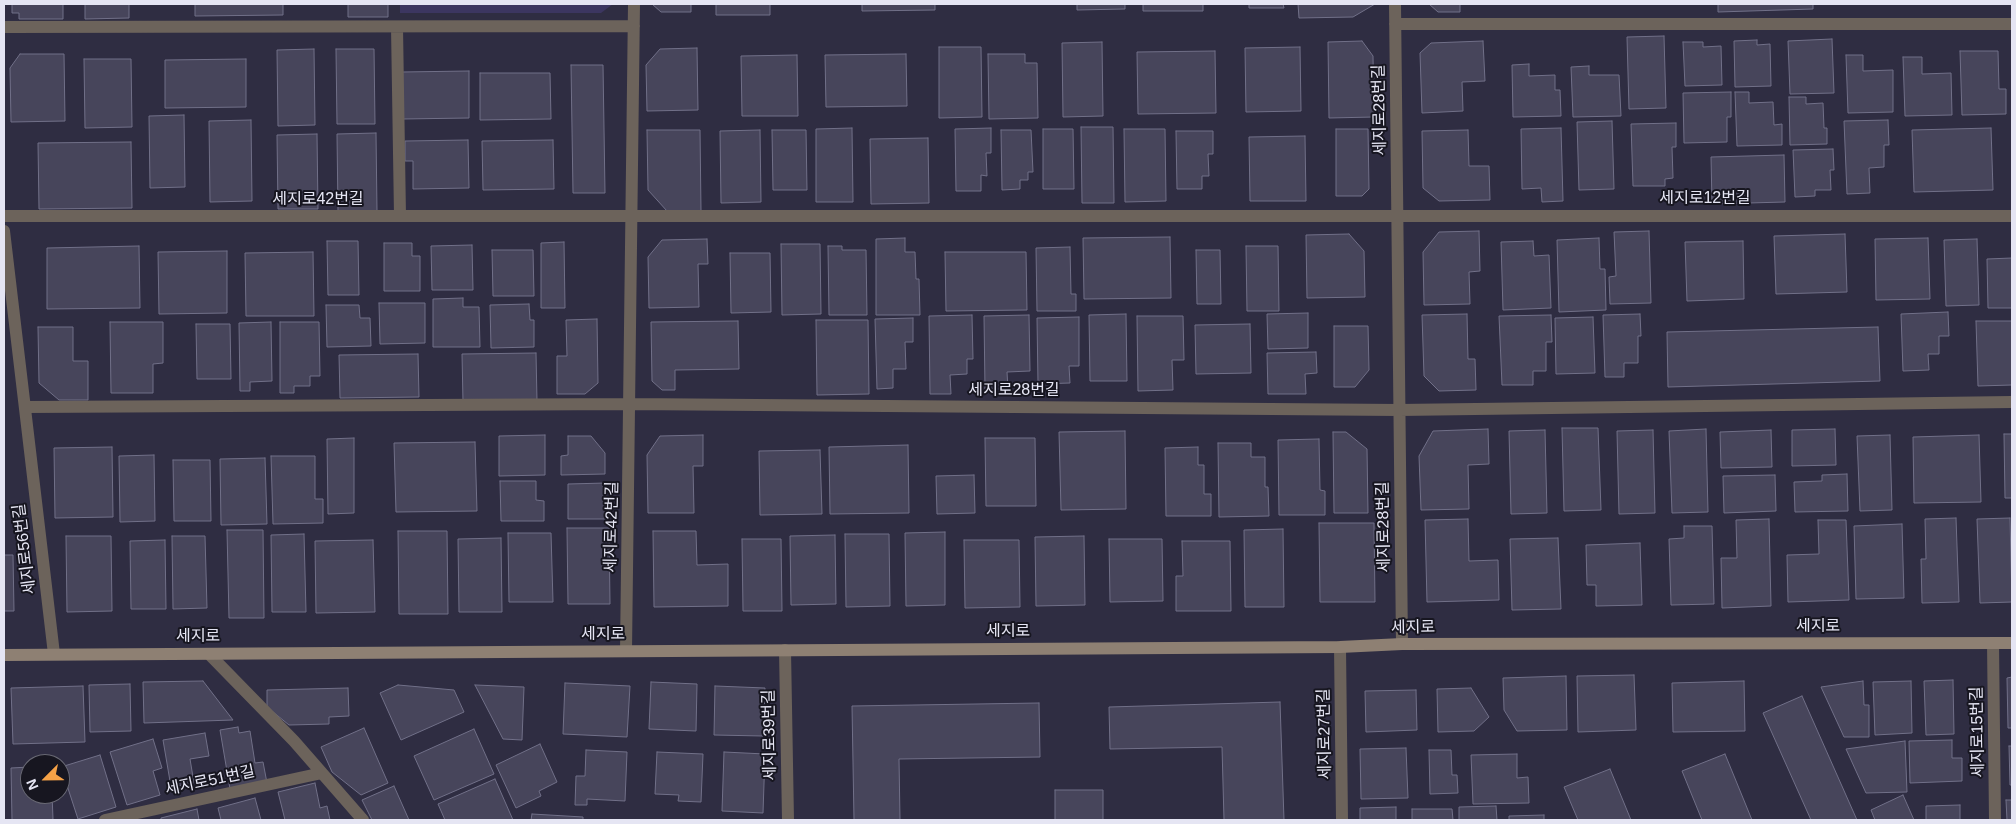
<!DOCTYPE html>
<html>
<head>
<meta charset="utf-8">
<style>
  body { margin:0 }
  #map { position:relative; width:2016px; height:824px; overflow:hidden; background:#2f2d42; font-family:Arial,sans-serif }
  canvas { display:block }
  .frame { position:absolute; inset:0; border:5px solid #e5e5f3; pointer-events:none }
  .north { position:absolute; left:20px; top:754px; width:50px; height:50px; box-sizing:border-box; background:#171620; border:1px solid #696974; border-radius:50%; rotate:247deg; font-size:14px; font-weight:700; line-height:20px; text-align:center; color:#e5e5f3 }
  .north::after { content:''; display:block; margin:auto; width:18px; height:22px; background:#f6a247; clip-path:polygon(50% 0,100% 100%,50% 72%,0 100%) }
</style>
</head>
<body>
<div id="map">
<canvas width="2016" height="824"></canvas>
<div class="frame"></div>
<div class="north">N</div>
</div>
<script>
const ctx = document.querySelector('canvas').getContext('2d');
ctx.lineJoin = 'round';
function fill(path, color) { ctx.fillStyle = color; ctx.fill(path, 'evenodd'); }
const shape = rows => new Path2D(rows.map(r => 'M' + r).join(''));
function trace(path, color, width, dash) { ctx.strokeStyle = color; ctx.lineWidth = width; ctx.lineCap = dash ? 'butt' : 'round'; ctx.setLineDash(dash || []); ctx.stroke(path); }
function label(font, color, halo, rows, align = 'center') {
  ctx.font = font + ' Arial,"Noto Sans KR",sans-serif'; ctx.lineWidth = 4; ctx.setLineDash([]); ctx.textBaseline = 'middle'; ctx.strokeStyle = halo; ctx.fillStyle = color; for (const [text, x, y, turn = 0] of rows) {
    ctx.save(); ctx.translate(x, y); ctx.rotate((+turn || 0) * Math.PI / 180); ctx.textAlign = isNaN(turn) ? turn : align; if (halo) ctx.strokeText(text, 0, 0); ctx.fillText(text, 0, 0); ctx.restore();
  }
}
fill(shape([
  [400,4,613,4,601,13,400,13]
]), '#3c3660');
const building = shape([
  [12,4,63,4,63,19,19,19,19,13,12,13,12,4],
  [85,4,129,4,129,18,85,19,85,4],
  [195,4,283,4,283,15,195,16,195,4],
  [348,4,388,4,388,17,348,17,348,4],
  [652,4,691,4,691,12,661,12,652,4],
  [716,4,770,4,770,15,716,15,716,4],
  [862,4,935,4,935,10,862,11,862,4],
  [1077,4,1125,4,1125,9,1077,10,1077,4],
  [1143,4,1203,4,1203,11,1143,11,1143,4],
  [1249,4,1283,4,1284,8,1249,8,1249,4],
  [1298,4,1375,4,1353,17,1299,18,1298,4],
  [1429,4,1460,4,1460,12,1438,12,1429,4],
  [1718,4,1813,4,1813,9,1718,12,1718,4],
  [1664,36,1666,108,1629,109,1627,37,1664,36],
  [1832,39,1834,93,1790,94,1788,41,1832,39],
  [1757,40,1757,45,1770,44,1771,86,1735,87,1734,41,1757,40],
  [1362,41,1373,56,1374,117,1329,118,1328,42,1362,41],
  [1483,41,1485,81,1462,82,1463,111,1422,113,1420,53,1431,43,1483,41],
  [1102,42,1103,116,1063,117,1062,43,1102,42],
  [1683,42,1703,42,1703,47,1721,46,1722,85,1685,86,1683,42],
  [939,47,981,47,982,117,939,118,939,47],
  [1300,47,1301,111,1246,112,1245,48,1300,47],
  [697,48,698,110,647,111,646,65,660,49,697,48],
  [314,49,315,125,278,126,277,50,314,49],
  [336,49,374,49,375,124,337,124,336,49],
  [1215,51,1216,113,1138,114,1137,52,1215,51],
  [1960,51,1998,51,1999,89,2006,89,2006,114,1962,115,1960,51],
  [20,54,64,54,65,121,11,122,10,68,20,54],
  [906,54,907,106,826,107,825,55,906,54],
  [988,54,1025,54,1025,63,1037,63,1038,118,989,119,988,54],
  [797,55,798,116,742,116,741,56,797,55],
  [1846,55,1863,55,1863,71,1893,70,1893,112,1848,113,1846,55],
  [1903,57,1922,57,1922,74,1951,73,1952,115,1905,116,1903,57],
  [84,59,131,59,132,127,85,128,84,59],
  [246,59,246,107,165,108,165,60,246,59],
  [1529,64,1529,76,1555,75,1555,90,1560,90,1561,116,1513,117,1512,65,1529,64],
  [571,65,603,65,605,193,573,193,571,65],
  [1589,66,1589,75,1619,75,1621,116,1573,117,1571,67,1589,66],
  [469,71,469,118,403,119,402,72,469,71],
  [480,73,550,73,551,119,480,120,480,73],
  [1731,92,1731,117,1727,117,1727,142,1684,143,1683,93,1731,92],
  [1735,92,1749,92,1749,103,1773,102,1774,125,1782,124,1782,145,1737,146,1735,92],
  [1789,97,1806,97,1806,104,1823,103,1824,128,1827,128,1827,144,1790,145,1789,97],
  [184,115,185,187,150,188,149,116,184,115],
  [251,120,252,201,210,202,209,121,251,120],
  [1888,120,1889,145,1884,145,1884,167,1869,168,1870,193,1847,194,1844,121,1888,120],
  [1612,121,1614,189,1579,190,1577,122,1612,121],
  [1676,123,1676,147,1672,147,1673,178,1665,179,1665,186,1633,186,1631,124,1676,123],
  [1081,127,1113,127,1114,203,1082,203,1081,127],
  [852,128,853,202,816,202,816,129,852,128],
  [991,128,991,153,986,153,987,176,981,175,981,191,956,191,955,129,991,128],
  [1561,128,1563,201,1542,202,1541,188,1522,189,1521,129,1561,128],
  [1991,128,1993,190,1914,192,1912,130,1991,128],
  [1043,129,1073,129,1074,189,1043,189,1043,129],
  [1124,129,1165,129,1166,201,1125,202,1124,129],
  [1336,129,1368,129,1369,189,1362,196,1336,196,1336,129],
  [647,130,700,130,701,211,667,211,648,190,647,130],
  [760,130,761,202,721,203,720,131,760,130],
  [772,130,806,130,807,190,773,190,772,130],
  [1001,130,1031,130,1033,172,1028,172,1028,180,1020,180,1020,189,1002,190,1001,130],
  [1468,130,1469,166,1489,166,1490,200,1439,201,1423,188,1422,131,1468,130],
  [1176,131,1213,131,1213,154,1208,154,1209,176,1202,176,1202,189,1177,189,1176,131],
  [376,133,377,211,338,212,337,134,376,133],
  [317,134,318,209,278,209,277,135,317,134],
  [1305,136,1306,201,1250,201,1249,137,1305,136],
  [928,138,929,203,871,204,870,139,928,138],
  [468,140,469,188,413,189,413,161,405,161,405,141,468,140],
  [553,140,554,189,483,190,482,141,553,140],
  [131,142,132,208,39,209,38,143,131,142],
  [1833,149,1834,170,1830,170,1831,190,1815,190,1815,196,1795,197,1793,150,1833,149],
  [1784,155,1785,202,1712,204,1711,157,1784,155],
  [1479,231,1480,271,1469,272,1470,304,1424,305,1423,252,1439,232,1479,231],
  [1649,231,1651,303,1610,304,1609,277,1616,276,1614,232,1649,231],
  [1349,234,1364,251,1365,297,1307,298,1306,235,1349,234],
  [1845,234,1847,292,1776,294,1774,236,1845,234],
  [1170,237,1171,298,1084,299,1083,238,1170,237],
  [905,238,905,252,915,252,916,279,919,279,920,315,876,315,876,239,905,238],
  [1599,238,1600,269,1605,269,1606,310,1559,312,1557,240,1599,238],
  [1928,238,1930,299,1876,300,1875,239,1928,238],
  [707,239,708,264,698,264,699,307,649,308,648,257,662,240,707,239],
  [1977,239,1979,305,1946,306,1944,240,1977,239],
  [327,241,358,241,359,295,328,295,327,241],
  [1533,241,1534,256,1549,255,1551,308,1503,310,1501,242,1533,241],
  [1743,241,1744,299,1687,301,1685,242,1743,241],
  [564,242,565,308,541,308,541,243,564,242],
  [384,243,412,243,412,256,420,256,420,291,384,291,384,243],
  [781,244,820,244,821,314,782,315,781,244],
  [472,245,473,290,432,290,431,246,472,245],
  [139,246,140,308,47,309,47,248,139,246],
  [828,246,842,246,842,250,866,250,867,315,829,315,828,246],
  [1246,246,1278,246,1279,311,1247,311,1246,246],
  [1070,247,1071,294,1076,294,1076,311,1037,311,1036,248,1070,247],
  [492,250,533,250,534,296,493,296,492,250],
  [1196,250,1220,250,1221,304,1197,304,1196,250],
  [227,251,227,313,159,314,158,252,227,251],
  [313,252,314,316,246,316,245,253,313,252],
  [945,252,1026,252,1027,310,946,311,945,252],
  [730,253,770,253,771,312,731,313,730,253],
  [2012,258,2012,308,1988,308,1987,259,2012,258],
  [463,298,463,307,479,307,480,347,433,347,433,299,463,298],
  [379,303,425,303,425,343,380,344,379,303],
  [529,304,530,320,534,320,534,347,491,348,490,305,529,304],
  [326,305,359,305,360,318,370,318,371,346,327,347,326,305],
  [1948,312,1949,336,1939,336,1939,354,1928,354,1929,370,1903,371,1901,314,1948,312],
  [1308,313,1308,348,1268,349,1267,314,1308,313],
  [1126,314,1127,381,1090,381,1089,315,1126,314],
  [1467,314,1468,359,1475,359,1476,390,1439,391,1424,376,1422,315,1467,314],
  [1640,314,1641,336,1638,336,1638,363,1624,363,1624,377,1605,377,1603,315,1640,314],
  [972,315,973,359,967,359,967,374,950,375,951,394,930,394,929,316,972,315],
  [1029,315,1030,371,1007,372,1008,389,985,389,984,316,1029,315],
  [1551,315,1552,342,1546,342,1546,371,1533,371,1533,385,1502,385,1499,316,1551,315],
  [1137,316,1183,316,1184,360,1172,360,1173,390,1138,391,1137,316],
  [1079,317,1079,366,1069,366,1070,383,1038,384,1037,318,1079,317],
  [1593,317,1595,373,1556,374,1555,318,1593,317],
  [913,318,913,342,905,342,906,369,893,369,893,388,877,389,875,319,913,318],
  [597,319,598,383,585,394,557,394,557,356,567,356,566,320,597,319],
  [816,320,868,320,869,394,817,395,816,320],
  [738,321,739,369,675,370,675,390,662,390,652,381,651,322,738,321],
  [1976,321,2012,321,2012,385,1978,386,1976,321],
  [110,322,163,322,163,363,153,364,153,393,111,393,110,322],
  [271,322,272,381,250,382,250,391,240,391,239,323,271,322],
  [280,322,319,322,320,376,310,376,310,386,294,386,294,393,280,393,280,322],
  [196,324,230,324,231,379,197,379,196,324],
  [1250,324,1251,373,1196,374,1195,325,1250,324],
  [1334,326,1368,326,1369,370,1355,387,1334,387,1334,326],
  [38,327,73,327,73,361,88,361,88,400,59,400,39,383,38,327],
  [1878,327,1880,381,1668,387,1667,332,1878,327],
  [1316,352,1317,373,1305,374,1306,394,1268,394,1267,353,1316,352],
  [536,353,537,401,463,402,462,354,536,353],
  [418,354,419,397,340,398,339,355,418,354],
  [1562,428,1598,428,1601,510,1564,511,1562,428],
  [1488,429,1489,464,1468,465,1469,509,1421,510,1419,456,1433,431,1488,429],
  [1706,429,1708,512,1672,513,1669,431,1706,429],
  [1835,429,1836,465,1792,466,1792,430,1835,429],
  [1545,430,1547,513,1511,514,1509,431,1545,430],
  [1653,430,1655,513,1619,514,1617,431,1653,430],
  [1771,430,1772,467,1721,468,1720,432,1771,430],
  [1125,431,1126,509,1061,510,1059,432,1125,431],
  [1333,432,1346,432,1367,449,1368,513,1334,513,1333,432],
  [2004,434,2012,434,2012,498,2005,498,2004,434],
  [545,435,545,475,499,476,499,436,545,435],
  [703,435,703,466,693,466,694,513,648,513,647,455,660,436,703,435],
  [1890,435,1892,510,1860,511,1857,436,1890,435],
  [1979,435,1981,502,1914,503,1913,437,1979,435],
  [568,436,591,436,605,453,605,474,561,475,561,456,568,455,568,436],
  [354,438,354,513,328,514,327,439,354,438],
  [985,438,1035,438,1036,506,986,506,985,438],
  [1319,439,1320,490,1325,491,1325,515,1279,515,1278,440,1319,439],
  [475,442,477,511,396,512,394,443,475,442],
  [1218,443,1251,443,1251,457,1265,457,1265,487,1268,487,1269,516,1219,517,1218,443],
  [908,445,909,513,830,514,829,447,908,445],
  [112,447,113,517,55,518,54,448,112,447],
  [1198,447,1198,465,1204,465,1204,494,1211,494,1211,516,1166,516,1165,448,1198,447],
  [820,450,822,514,760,515,759,451,820,450],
  [154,455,155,521,120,522,119,456,154,455],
  [271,456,315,456,315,499,323,499,323,523,273,524,271,456],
  [265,458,267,524,221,525,220,459,265,458],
  [173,460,210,460,211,521,174,521,173,460],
  [1847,474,1848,511,1795,512,1794,482,1822,481,1822,475,1847,474],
  [974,475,975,513,937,514,936,476,974,475],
  [1775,475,1776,511,1724,513,1723,476,1775,475],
  [500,481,536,481,536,500,544,501,544,521,501,521,500,481],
  [606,483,607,519,568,519,568,484,606,483],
  [1956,518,1959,602,1922,603,1921,559,1926,559,1925,519,1956,518],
  [2010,518,2012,602,1980,603,1977,519,2010,518],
  [1468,519,1469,561,1498,560,1499,600,1427,602,1425,520,1468,519],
  [1769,519,1771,606,1722,608,1721,558,1737,558,1736,520,1769,519],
  [1818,520,1846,520,1849,600,1788,602,1787,555,1819,554,1818,520],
  [1319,523,1374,523,1375,602,1320,602,1319,523],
  [1902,524,1904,598,1856,599,1854,526,1902,524],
  [1684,526,1712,526,1714,604,1671,605,1669,539,1684,538,1684,526],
  [567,528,609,528,610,604,568,604,567,528],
  [1283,529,1284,607,1245,607,1244,530,1283,529],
  [227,530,263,530,264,618,229,618,227,530],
  [398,531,447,531,448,614,399,614,398,531],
  [653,531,696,531,697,565,728,564,728,606,654,607,653,531],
  [945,532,945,605,906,606,905,533,945,532],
  [508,533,551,533,553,602,509,602,508,533],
  [304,534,306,612,272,612,271,535,304,534],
  [845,534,889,534,890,606,846,607,845,534],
  [835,535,836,604,791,605,790,536,835,535],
  [66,536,111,536,112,611,67,612,66,536],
  [172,536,205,536,207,608,173,609,172,536],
  [1084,536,1085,605,1036,606,1035,537,1084,536],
  [501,538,502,612,459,612,458,539,501,538],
  [1558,538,1561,609,1512,610,1510,539,1558,538],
  [742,539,781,539,782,611,743,611,742,539],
  [1109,539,1162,539,1163,601,1110,602,1109,539],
  [165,540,166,609,131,609,130,541,165,540],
  [373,540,375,612,316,613,315,541,373,540],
  [964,540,1019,540,1020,607,965,608,964,540],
  [1182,541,1230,541,1231,611,1176,611,1176,576,1183,576,1182,541],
  [1640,543,1642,605,1596,606,1596,585,1587,585,1586,545,1640,543],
  [4,555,13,555,14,611,4,611,4,555],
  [1634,675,1636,730,1578,732,1577,676,1634,675],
  [1566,676,1567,730,1517,731,1504,710,1503,678,1566,676],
  [2012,677,2012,728,2008,728,2007,678,2012,677],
  [1953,680,1954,734,1926,735,1924,681,1953,680],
  [203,681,233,720,144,723,143,682,203,681],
  [1744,681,1745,731,1673,732,1672,683,1744,681],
  [1863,681,1864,705,1869,705,1869,737,1844,737,1821,687,1863,681],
  [1911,681,1912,733,1875,735,1873,682,1911,681],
  [651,682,697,684,696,731,649,729,651,682],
  [565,683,630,686,627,737,563,734,565,683],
  [130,684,131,731,90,732,89,685,130,684],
  [398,685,454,690,464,712,401,740,380,693,398,685],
  [475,685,524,687,522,740,503,739,475,685],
  [83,686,85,742,13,744,11,688,83,686],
  [715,686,765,688,763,736,714,735,715,686],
  [348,688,349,716,329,717,329,724,289,725,267,707,267,690,348,688],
  [1471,688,1489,717,1474,731,1438,732,1437,689,1471,688],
  [1416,690,1417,730,1366,732,1365,691,1416,690],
  [1802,696,1857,820,1811,820,1763,713,1802,696],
  [1280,702,1284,820,1224,820,1222,747,1110,749,1109,707,1280,702],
  [1039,703,1040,757,899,759,900,820,854,820,852,706,1039,703],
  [238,727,239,733,250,731,255,763,263,762,267,783,230,789,220,730,238,727],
  [364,728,388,783,361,795,332,772,321,747,364,728],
  [474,729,494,774,434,800,414,756,474,729],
  [205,733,209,756,190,759,194,783,171,787,163,740,205,733],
  [153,739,162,768,153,771,160,795,127,805,110,752,153,739],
  [1952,740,1952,758,1962,758,1962,781,1910,783,1909,741,1952,740],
  [1905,741,1907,792,1866,793,1846,749,1905,741],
  [540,744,557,782,539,791,541,796,516,808,496,765,540,744],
  [2009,746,2012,746,2012,785,2010,785,2009,746],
  [1406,748,1408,798,1361,799,1360,749,1406,748],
  [586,750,627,752,625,801,587,799,587,805,575,805,576,776,585,776,586,750],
  [1429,750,1451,750,1452,775,1457,775,1458,793,1430,794,1429,750],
  [657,752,703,754,701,802,678,801,679,795,655,794,657,752],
  [724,752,765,754,763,813,722,811,724,752],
  [1517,754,1517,778,1528,777,1529,803,1473,804,1471,755,1517,754],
  [1725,754,1752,820,1702,820,1682,771,1725,754],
  [100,755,116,807,78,819,61,767,100,755],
  [30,767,30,794,52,794,53,819,51,820,12,820,11,768,30,767],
  [1610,769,1631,820,1578,820,1564,787,1610,769],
  [495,779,513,820,445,820,438,804,495,779],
  [315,783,320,808,327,806,330,820,285,820,278,792,315,783],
  [394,786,409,820,372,820,362,800,394,786],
  [1055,790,1103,790,1103,820,1055,820,1055,790],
  [1903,795,1914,820,1875,820,1871,810,1903,795],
  [255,798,261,820,221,820,218,808,255,798],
  [2006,800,2012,800,2012,820,2007,820,2006,800],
  [1960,805,1960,820,1926,820,1926,806,1960,805],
  [1496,806,1497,820,1459,820,1459,807,1496,806],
  [1396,807,1396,820,1360,820,1360,808,1396,807],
  [197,809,199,820,161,820,161,818,197,809],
  [1412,809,1452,809,1453,820,1412,820,1412,809],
  [532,814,583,817,583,820,531,820,532,814],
  [1544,815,1544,820,1509,820,1509,816,1544,815]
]);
fill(building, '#47455b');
trace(building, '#717088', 1);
trace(shape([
  [1395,4,1402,644],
  [1395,24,2012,24],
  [4,27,634,26],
  [397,27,400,216],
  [4,216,2012,216],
  [4,231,54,654],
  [25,407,629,404,1399,410,2012,402],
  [1993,643,1995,820],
  [1340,647,1342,820],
  [785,650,788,820],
  [626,651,634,4],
  [209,654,294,741,363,820],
  [105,820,322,773]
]), '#6c635b', 12);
trace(shape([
  [4,655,1340,647,1402,644,2012,643]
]), '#8e8073', 12);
label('16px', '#e5e5f3', '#171620', [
  ["세지로28번길",1380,110,-91],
  ["세지로12번길",1705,199],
  ["세지로42번길",318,200],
  ["세지로28번길",1014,391],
  ["세지로42번길",612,527,-89],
  ["세지로28번길",1384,527,-91],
  ["세지로56번길",25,549,-97],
  ["세지로",1818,627],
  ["세지로",1413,628,-1],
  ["세지로",1008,632],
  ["세지로",603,635],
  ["세지로",198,637],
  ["세지로15번길",1978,732,-91],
  ["세지로27번길",1325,734,-91],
  ["세지로39번길",770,735,-91],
  ["세지로51번길",210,781,-12]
]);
</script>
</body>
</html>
